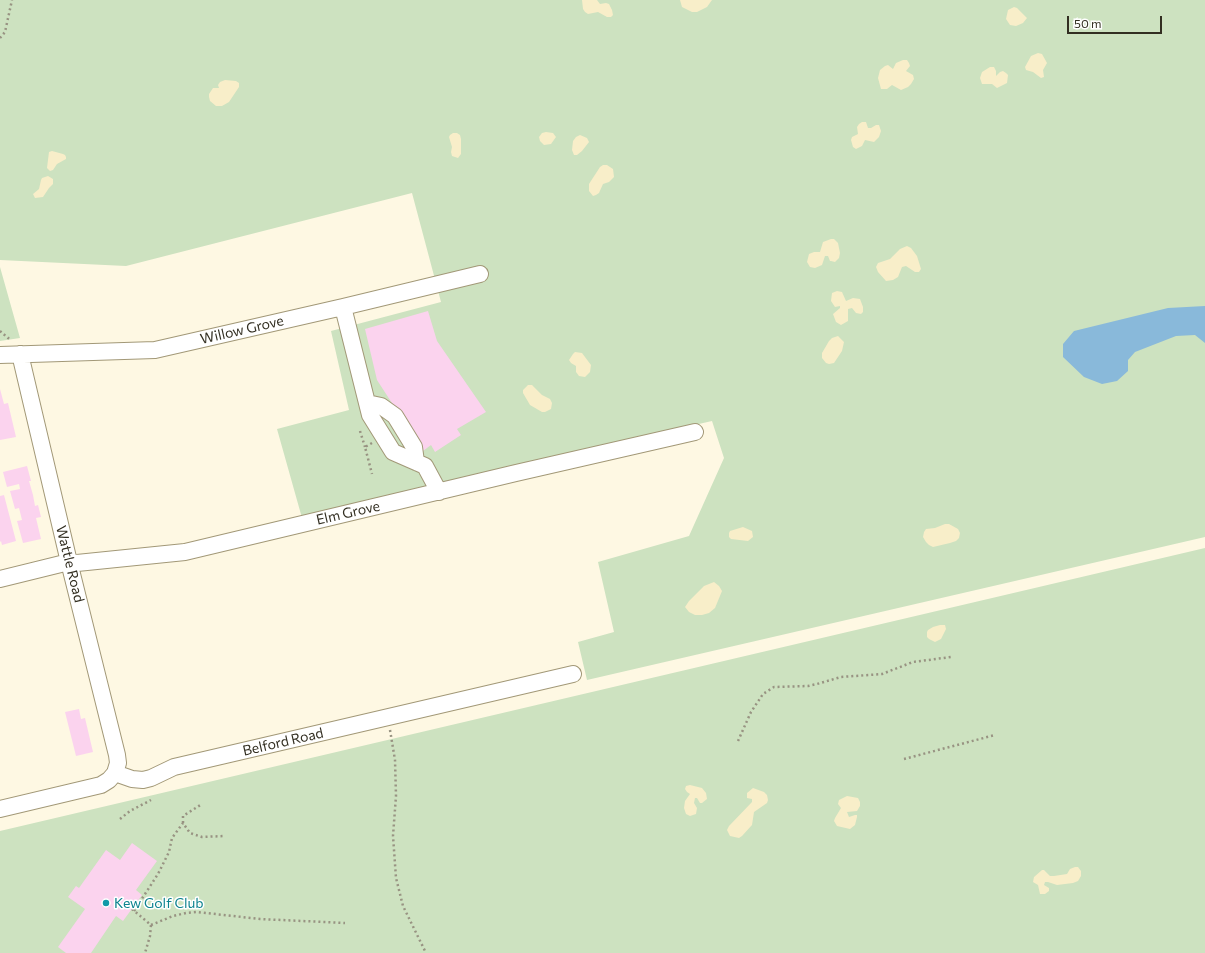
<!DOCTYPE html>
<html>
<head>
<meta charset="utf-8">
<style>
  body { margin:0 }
  #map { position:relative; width:1205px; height:953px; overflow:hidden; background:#fef8e3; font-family:Commissioner,sans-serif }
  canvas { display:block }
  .scale { position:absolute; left:1067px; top:16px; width:95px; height:18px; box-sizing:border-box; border:2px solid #322e21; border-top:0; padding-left:5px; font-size:12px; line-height:14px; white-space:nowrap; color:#322e21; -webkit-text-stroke:3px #fff; paint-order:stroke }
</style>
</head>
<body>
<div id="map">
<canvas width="1205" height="953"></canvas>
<div class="scale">50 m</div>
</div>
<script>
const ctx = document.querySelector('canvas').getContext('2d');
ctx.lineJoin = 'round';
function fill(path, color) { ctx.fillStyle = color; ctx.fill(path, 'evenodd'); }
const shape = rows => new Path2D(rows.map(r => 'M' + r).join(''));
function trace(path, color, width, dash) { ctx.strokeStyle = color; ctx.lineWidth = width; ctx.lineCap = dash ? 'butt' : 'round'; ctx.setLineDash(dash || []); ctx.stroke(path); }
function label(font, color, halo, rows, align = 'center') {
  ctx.font = font + ' Commissioner,sans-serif'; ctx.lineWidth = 3; ctx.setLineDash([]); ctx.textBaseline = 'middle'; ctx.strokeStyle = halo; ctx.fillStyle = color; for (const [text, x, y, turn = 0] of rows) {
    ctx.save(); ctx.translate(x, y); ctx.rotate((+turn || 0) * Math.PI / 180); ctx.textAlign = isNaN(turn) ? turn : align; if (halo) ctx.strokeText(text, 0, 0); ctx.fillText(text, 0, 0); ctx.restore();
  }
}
fill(shape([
  [0,0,1205,0,1205,537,587,680,578,642,614,632,598,562,689,536,724,458,712,421,460,478,302,518,277,429,349,410,331,331,441,302,412,193,126,266,0,260],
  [0,267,20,338,0,341],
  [1205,548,1205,953,0,953,0,831]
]), '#cde2c0');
fill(shape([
  [582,0,597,0,600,4,606,3,609,4,612,10,613,15,611,17,607,17,598,12,588,14,585,12,583,9],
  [680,0,712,0,707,7,697,12,692,12,682,7],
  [1014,7,1017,8,1027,18,1023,23,1016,26,1010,25,1006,19,1008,10],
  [1038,53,1042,54,1047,63,1043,70,1044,77,1041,78,1033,72,1026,70,1025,67,1031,56],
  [903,60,907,60,909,63,910,66,906,71,913,75,914,79,911,84,908,87,901,90,892,85,887,89,881,89,878,78,880,70,885,66,888,65,893,69,896,63],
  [990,67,994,67,996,71,996,76,1000,72,1003,71,1006,73,1008,75,1007,83,997,88,992,84,982,84,980,78,982,72],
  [225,80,236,81,239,83,239,87,229,102,222,106,216,106,210,101,209,97,209,94,213,88,219,88,218,85,220,82],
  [862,122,866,122,868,128,871,128,876,125,879,125,881,131,879,137,874,142,865,140,862,146,856,149,853,147,851,140,852,137,858,134,857,127,859,124],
  [546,132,553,133,556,137,551,144,544,145,540,141,539,137,542,133],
  [453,133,457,133,460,135,461,139,461,154,458,158,452,156,451,152,452,147,449,137,450,135],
  [580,135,587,138,589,142,582,151,577,155,574,155,572,150,573,141,576,137],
  [52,151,63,154,65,155,66,157,66,159,57,164,53,170,50,171,47,168,49,152],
  [603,165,607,165,613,169,614,177,609,182,603,184,599,193,596,195,593,196,589,191,589,184,600,167],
  [48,176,53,179,53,184,49,188,43,197,35,198,33,194,39,189,41,180,42,178],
  [831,239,834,239,838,243,840,253,839,258,835,262,831,261,830,261,828,256,825,256,822,265,815,268,810,267,807,262,809,254,814,252,820,252,823,242],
  [907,246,911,248,917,256,921,269,919,272,915,272,906,266,902,267,898,277,893,280,886,281,878,272,876,267,878,263,890,259,900,249],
  [837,291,842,292,846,301,853,298,860,299,863,307,863,312,861,314,856,313,852,308,848,309,848,321,841,325,836,322,833,314,840,308,840,306,835,307,831,301,832,293],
  [838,336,844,342,842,351,834,363,829,364,826,363,822,358,822,353,829,341,832,338],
  [575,352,582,353,591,365,590,372,585,377,579,376,576,372,576,366,571,363,569,360,573,354],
  [528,385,532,385,542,395,550,399,552,403,551,409,545,412,542,412,530,405,523,393,523,390],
  [945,524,949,524,958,529,960,533,959,538,956,541,950,543,933,547,929,545,926,542,923,537,924,532,926,529,935,528],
  [743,527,752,531,753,537,748,541,731,539,729,537,729,533,730,531],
  [714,582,719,586,722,591,715,608,709,613,702,615,695,615,689,612,685,607,689,601,704,586],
  [940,625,945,625,946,629,941,639,935,642,929,639,927,637,927,632,928,630,933,627],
  [690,785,702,788,706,793,707,799,702,803,700,803,697,798,695,798,694,803,697,808,696,814,690,816,686,814,684,808,685,801,690,794,687,792,685,789,686,786],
  [753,788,764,792,767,795,768,800,767,803,754,812,752,825,742,836,739,838,730,836,727,830,729,826,752,802,752,799,747,798,747,793],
  [847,796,858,798,860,802,860,806,857,811,847,812,849,817,855,815,857,815,857,817,855,825,850,829,837,826,834,821,835,818,841,808,838,804,839,800],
  [1075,867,1078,867,1081,871,1081,876,1078,881,1073,883,1057,885,1048,882,1045,882,1044,885,1049,888,1049,891,1045,894,1040,894,1038,885,1033,882,1034,877,1042,870,1044,870,1050,876,1054,876,1067,874,1070,869]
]), '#f8eec9');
fill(shape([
  [1205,306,1205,343,1195,335,1176,336,1135,352,1128,360,1128,371,1117,381,1102,384,1084,377,1063,357,1063,344,1074,331,1168,308]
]), '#89b9da');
fill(shape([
  [428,311,437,341,486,412,457,429,461,435,435,452,431,445,423,451,377,380,365,329],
  [0,389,4,404,8,403,16,437,0,440],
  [27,466,31,481,29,481,33,495,35,506,38,505,41,517,36,518,41,539,23,543,17,521,22,520,19,508,15,509,10,491,20,489,19,484,7,487,3,472],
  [4,495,16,541,2,545,1,541,0,542,0,496],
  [79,709,81,719,85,718,93,752,76,756,65,712],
  [132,843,157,861,136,890,142,895,123,921,116,916,91,953,66,953,58,947,85,909,68,897,76,886,79,888,106,850,120,860]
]), '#fbd3ee');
const minor = shape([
  [343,307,370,415,393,452,425,466,439,492],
  [0,355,155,350,343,307,480,274],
  [367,403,381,406,395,416,414,447,416,462],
  [0,579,69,562,77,563,185,552,516,473,695,432],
  [115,773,132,779,143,780,151,778,174,767,573,674],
  [0,809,101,785,109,780,115,773,118,763,117,755,69,562,20,354]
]);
trace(minor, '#a29877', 18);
trace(shape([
  [0,38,5,32,12,0],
  [0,331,8,338,12,339],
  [360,431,365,447],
  [372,443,365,447,372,474],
  [390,730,395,760,396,796,393,836,396,878,403,906,426,953],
  [738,741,751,712,763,694,774,687,808,686,817,684,841,677,882,674,913,662,951,657],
  [904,759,995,735],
  [120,819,130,811,151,800],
  [183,823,183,816,202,804],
  [132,909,151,925,150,936,145,953],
  [134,911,158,874,169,852,172,838,183,823,190,833,202,837,224,836],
  [151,925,173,916,186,913,197,912,260,919,345,923]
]), '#989382', 2.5, [2, 3]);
trace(minor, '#fff', 16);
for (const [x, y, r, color] of [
  [106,903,4,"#0f9aa8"]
]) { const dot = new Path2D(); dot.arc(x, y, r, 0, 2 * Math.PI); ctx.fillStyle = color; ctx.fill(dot); trace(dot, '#fff', 1.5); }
label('14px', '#322e21', '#fff', [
  ["Willow Grove",242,330,-13],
  ["Elm Grove",348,513,-13],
  ["Wattle Road",70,564,76],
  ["Belford Road",283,742,-13]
]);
label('14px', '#0d838f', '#fff', [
  ["Kew Golf Club",114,903]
], 'left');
</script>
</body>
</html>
